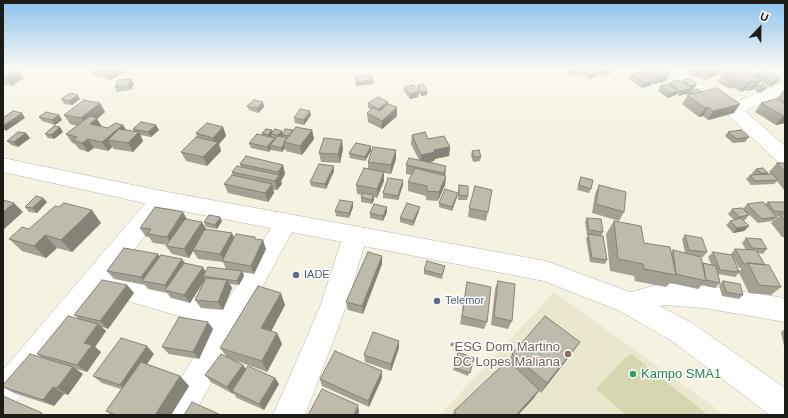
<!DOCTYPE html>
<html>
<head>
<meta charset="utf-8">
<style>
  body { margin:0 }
  #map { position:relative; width:788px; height:418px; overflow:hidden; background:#f5f2e2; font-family:Arial,sans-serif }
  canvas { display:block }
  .frame { position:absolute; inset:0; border:4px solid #1c1b16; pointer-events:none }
  .north { position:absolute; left:740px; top:8px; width:40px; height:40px; -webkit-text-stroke:3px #fefefe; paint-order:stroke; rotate:22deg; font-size:11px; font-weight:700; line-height:16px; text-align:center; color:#1c1b16 }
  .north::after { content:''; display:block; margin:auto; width:14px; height:18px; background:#1c1b16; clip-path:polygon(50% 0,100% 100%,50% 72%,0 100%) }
</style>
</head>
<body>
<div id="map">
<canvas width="788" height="418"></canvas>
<div class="frame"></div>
<div class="north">U</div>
</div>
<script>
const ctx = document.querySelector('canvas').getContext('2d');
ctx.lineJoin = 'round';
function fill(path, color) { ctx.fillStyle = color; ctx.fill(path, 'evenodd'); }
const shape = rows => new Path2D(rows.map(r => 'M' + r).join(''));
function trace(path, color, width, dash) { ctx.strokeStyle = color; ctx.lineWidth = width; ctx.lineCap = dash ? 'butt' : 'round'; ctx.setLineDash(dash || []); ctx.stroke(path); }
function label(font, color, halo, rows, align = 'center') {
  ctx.font = font + ' Arial,sans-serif'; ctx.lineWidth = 3; ctx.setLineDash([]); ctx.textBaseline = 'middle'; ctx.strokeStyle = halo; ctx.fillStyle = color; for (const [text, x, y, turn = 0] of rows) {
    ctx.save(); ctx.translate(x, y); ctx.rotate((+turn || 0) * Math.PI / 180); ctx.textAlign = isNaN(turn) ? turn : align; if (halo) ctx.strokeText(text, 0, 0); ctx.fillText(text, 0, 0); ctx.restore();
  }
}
fill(shape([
  [554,292,725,415,440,415]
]), '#ebe7cf');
fill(shape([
  [631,354,708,415,626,415,596,389,624,359]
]), '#d4d7af');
const minor = shape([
  [657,69,675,69,734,103,784,82,760,72,759,69,778,69,785,72,785,93,745,111,785,146,785,164,778,162,727,114,659,72,657,69],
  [162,191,170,193,173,199,115,275,225,305,278,216,286,213,294,216,297,222,194,415,161,415,166,404,212,326,101,293,14,404,3,408,3,370,154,193,162,191],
  [355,227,363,230,367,236,346,307,305,415,273,415,320,307,343,236,347,230,355,227],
  [664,283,704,286,785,298,785,322,704,308,664,305,629,315,620,311,616,303,620,295,664,283]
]);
const major = shape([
  [3,158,162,191,546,261,638,295,692,323,785,388,785,415,770,415,672,341,620,311,544,281,162,207,3,172,3,158]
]);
trace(minor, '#b9b6a7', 1);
trace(major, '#b9b6a7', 1);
fill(minor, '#fff');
fill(major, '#fff');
fill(shape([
  [3,69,24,78,12,86,3,84],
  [90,69,130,69,111,80,93,75],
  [568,69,614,69,612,73,602,76,601,74,600,75,589,79,581,73,582,71,580,71,579,74,572,76,567,72],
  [643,69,664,69,670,73,666,81,654,84,652,83,651,85,642,88,629,79,631,75,641,73],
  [685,69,724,69,721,73,705,80,698,76,694,77,686,72,687,70],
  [723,74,754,76,755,74,781,77,778,82,770,87,760,82,756,88,749,91,745,90,741,92,733,87,730,89,717,82],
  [131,79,134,84,131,90,117,92,115,87],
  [689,79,694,89,691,90,690,91,734,113,708,120,703,116,699,117,682,104,689,93,679,96,677,94,676,95,668,98,658,91,660,86,668,84,669,83,682,82,683,80],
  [417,85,427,91,427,95,421,96,417,89],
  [758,86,767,87,763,91,760,93,755,91],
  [404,87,419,92,418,97,410,99,404,91],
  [783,90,785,90,785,123,776,125,755,112,761,103,777,99],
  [61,99,80,99,72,105,64,104],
  [263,102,264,107,258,113,249,110,247,106],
  [100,103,105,112,97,119,102,127,108,128,123,125,127,131,134,132,133,129,159,130,151,137,140,135,143,141,133,152,114,149,112,147,108,151,94,148,88,152,79,149,75,144,72,143,66,134,77,126,70,124,64,115],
  [368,103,388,104,397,116,382,129,368,122,367,113,371,109,368,108],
  [59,115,62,120,55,125,42,121,39,117],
  [311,115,304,125,295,123,294,118],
  [223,127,226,136,219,144,221,151,207,166,186,161,181,152,197,137,196,133],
  [272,130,273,132,283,133,293,130,312,130,314,139,302,155,286,151,285,148,282,152,271,150,271,149,269,152,251,148,249,143,262,135,262,133],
  [63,132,54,139,48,138,45,134],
  [728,132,749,137,745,142,733,143,725,136],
  [26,133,30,138,18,147,11,145,7,141],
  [412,135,428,139,450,147,449,156,435,159,434,161,429,162,446,166,445,176,446,176,445,185,438,201,426,200,426,196,408,191,408,182,411,175,406,174,406,165,419,160,411,144],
  [371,146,371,151,365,161,350,158,349,153],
  [343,149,340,163,321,162,319,153],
  [472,151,481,157,480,161,473,162,471,155],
  [396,159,391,174,384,173,384,181,377,198,374,197,374,200,372,204,361,202,361,197,362,195,357,194,356,185,368,169,368,162],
  [777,163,785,163,785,190,784,190,777,181,774,184,751,185,746,179,750,175,753,174,752,173,756,169,768,173,767,174,770,174,769,172],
  [240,164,283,165,285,174,281,181,282,184,277,190,273,190,274,193,268,202,228,193,224,184,233,175,232,172,241,167],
  [334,171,326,189,311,186,310,182],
  [581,177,591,189,589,193,577,190,579,181],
  [403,185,398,200,383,198,383,193],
  [459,185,468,196,467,200,458,200,458,190],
  [599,185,624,212,619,221,592,213,595,194],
  [458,193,457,197,452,211,439,207,439,203],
  [43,198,47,202,37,213,29,212,25,207],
  [353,202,353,207,349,218,336,216,335,211],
  [768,202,785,202,785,237,782,237,771,223,779,216,777,216,777,217,773,221,758,223,743,209,747,204,765,204],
  [469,208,488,212,486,221,468,217],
  [732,209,749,215,745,220,743,220,744,231,733,233,726,225,730,221,734,220,728,214],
  [419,211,413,226,400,222,400,218],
  [387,212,383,221,370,218,370,213],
  [587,218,603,232,601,236,607,260,605,264,590,262,586,239,588,235,587,235,585,222],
  [187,219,206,230,232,233,234,238,256,239,266,249,254,274,242,272,244,276,239,285,230,284,232,288,223,310,201,308,195,300,203,283,190,303,171,298,167,293,148,289,145,285,114,279,107,271,158,254,159,256,185,263,206,272,226,269,223,262,198,259,193,251,189,258,172,254,166,246,167,245,153,243,149,237,146,237,140,228],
  [222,221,217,229,206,227,204,222],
  [614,221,644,243,671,253,673,250,685,253,682,239,685,235,707,252,703,257,698,256,703,263,712,266,708,257,713,252,731,255,731,254,735,249,746,250,742,243,746,238,767,249,763,254,758,253,765,265,781,287,771,295,749,293,739,273,735,277,718,274,720,283,715,288,702,285,698,289,670,283,666,287,635,281,634,276,610,271,606,234],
  [734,259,739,268,742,268,739,271],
  [101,223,72,252,57,248,46,258,22,251,9,239,29,229],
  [382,256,382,264,363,314,348,310,346,302],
  [424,270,444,270,442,279,424,274],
  [498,281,512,321,508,329,491,325,495,289],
  [723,281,743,295,739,299,722,296,719,285],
  [467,282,487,322,484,329,460,324],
  [127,285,134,293,108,329,102,327,106,331,95,347,101,352,87,372,76,369,83,374,68,395,64,394,54,406,14,393,3,387,42,358,37,354,79,319,74,315],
  [285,305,271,331,277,333,282,344,267,372,234,360,243,365,246,370,275,378,279,384,264,410,237,398,233,393,233,394,211,382,205,375,226,356,220,348],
  [213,329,199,359,169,354,162,347],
  [785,329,785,351,781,332],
  [580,342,541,393,539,391,533,399,518,415,453,415,454,411,509,361,512,354],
  [399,348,391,371,365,362,364,355],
  [458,352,474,358,468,376,453,370],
  [154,354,147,364,180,376,189,386,171,415,112,415,106,411,121,389,102,383,93,376],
  [382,378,369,407,322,386,320,379]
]), '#a3a194');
fill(shape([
  [18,69,24,78,12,86,5,77],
  [111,69,130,69,111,80,106,71],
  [581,69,579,74,572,76,574,71],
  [614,69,612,73,602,76,604,71],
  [699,69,702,69,698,76,694,77],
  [717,69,724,69,721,73,705,80,710,71],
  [602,71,600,75,589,79,591,74],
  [670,73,666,81,654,84,659,76],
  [781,77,778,82,770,87,773,82],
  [131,79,134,84,131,90,128,86],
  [739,79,733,87,730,89,736,80],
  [762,79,756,88,749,91,755,82],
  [373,80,373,84,356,86,356,82],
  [653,81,651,85,642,88,644,83],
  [751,81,745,90,741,92,747,83],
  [697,84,694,89,691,90,689,93,679,96,681,91,689,89,691,86],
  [767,87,763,91,760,93,763,89],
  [427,91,427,95,421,96,422,92],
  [678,91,676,95,668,98,671,93],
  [419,92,418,97,410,99,410,94],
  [78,95,80,99,72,105,69,101],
  [263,102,264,107,258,113,257,108],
  [388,102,388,107,378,113,378,109],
  [100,103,105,112,97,119,102,127,86,127,81,118],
  [740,104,734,113,708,120,713,111],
  [397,107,397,116,382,129,382,121],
  [708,107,703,116,699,117,705,108],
  [310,111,311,115,304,125,304,120],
  [22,113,25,118,6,131,3,128,3,126],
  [59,115,62,120,55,125,52,120],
  [783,116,785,116,785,123,776,125],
  [123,125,128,134,108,140,112,147,108,151,102,142],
  [156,125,159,130,151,137,148,132],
  [60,127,63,132,54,139,51,135],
  [223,127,226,136,219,144,221,151,207,166,203,157,215,145,213,138],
  [272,130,274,134,271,134,272,137,270,140,268,135],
  [312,130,314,139,302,155,300,146],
  [282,131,283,135,282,135,282,136,279,140,278,135],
  [139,132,143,141,133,152,128,143],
  [26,133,30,138,18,147,14,142],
  [275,138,276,142,270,145,271,149,269,152,267,147],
  [88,139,94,148,88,152,82,143],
  [342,140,343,149,340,163,338,154],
  [284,144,285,148,282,152,281,148],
  [371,146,371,151,365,161,365,157],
  [450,147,449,156,435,159,434,161,420,164,421,155,434,150],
  [396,150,396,159,391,174,391,165],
  [283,165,285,174,281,181,282,184,277,190,275,181,279,176,278,172],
  [334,166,334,171,326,189,325,184],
  [446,166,445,175,443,182,444,173],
  [384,172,384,181,377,198,377,189],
  [446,176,445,185,438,201,439,192],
  [403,180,403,185,398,200,398,196],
  [272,184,274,193,268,202,265,193],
  [458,193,457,197,452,211,452,207],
  [374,195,374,200,372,204,371,200],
  [43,198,47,202,37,213,32,208],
  [353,202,353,207,349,218,349,213],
  [14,203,23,212,3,230,3,212],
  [387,207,387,212,383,221,383,216],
  [420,207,419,211,413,226,413,221],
  [92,210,101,223,72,252,61,240],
  [183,212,188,221,172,246,167,237],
  [220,217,222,221,217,229,215,225],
  [202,222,207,230,193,250,193,251,189,258,184,249],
  [749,226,744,231,733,233,737,228],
  [232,233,236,242,224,261,220,254],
  [45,235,57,248,46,258,34,246],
  [263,240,266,249,254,274,251,266],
  [158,254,164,262,144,281,141,277],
  [382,256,382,264,363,314,362,306],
  [182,259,188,267,168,291,165,285],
  [203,267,208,276,203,276,205,279,190,303,184,295],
  [242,271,244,276,239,285,237,281],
  [227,280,232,288,223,310,218,302],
  [127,285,134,293,108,329,100,321],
  [281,293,285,305,267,339,261,328],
  [208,322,213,329,199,359,193,352],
  [98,324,106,331,95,347,101,352,87,372,77,365,84,343],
  [277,333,282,344,267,372,262,361],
  [399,341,399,348,391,371,391,364],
  [580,342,572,353,541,393,547,383],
  [147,346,154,354,128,391,120,385],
  [243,365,248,372,232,391,233,393,233,394,227,387],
  [73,367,83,374,68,395,57,388],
  [382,371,382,378,369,407,368,401],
  [180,376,189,386,171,415,155,415],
  [275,378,279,384,264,410,259,404],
  [53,387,64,394,54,406,43,400],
  [539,390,533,399,518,415,516,415],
  [358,405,359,412,358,415,354,415]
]), '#858378');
const building = shape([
  [3,69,18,69,5,77,3,76,3,69],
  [97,69,111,69,106,71,97,69],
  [569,69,581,69,574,71,569,69],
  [583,69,599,69,602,71,591,74,583,69],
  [600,69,613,69,604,71,600,69],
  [648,69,664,69,670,73,659,76,648,69],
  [706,69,717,69,710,71,706,69],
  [733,69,739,72,743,70,762,79,755,82,751,81,747,83,739,79,736,80,723,74,733,69],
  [763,70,781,77,773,82,755,74,763,70],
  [640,72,653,81,644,83,631,75,640,72],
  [371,75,373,80,356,82,354,76,371,75],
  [131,79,128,86,115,87,118,80,131,79],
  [689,79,697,84,691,86,683,80,689,79],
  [679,80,692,88,681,91,669,83,679,80],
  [423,84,427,91,422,92,417,85,423,84],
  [668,84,678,91,671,93,660,86,668,84],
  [413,85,419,92,410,94,404,87,413,85],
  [762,85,767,87,763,89,758,86,762,85],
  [717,88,740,104,713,111,708,107,705,108,687,95,717,88],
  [698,89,702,92,694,94,690,91,698,89],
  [70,93,78,95,69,101,61,99,70,93],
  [378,97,388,102,378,109,368,103,378,97],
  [777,99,785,104,785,116,783,116,761,103,777,99],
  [84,100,100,103,81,118,64,115,84,100],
  [254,100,263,102,257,108,247,106,254,100],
  [388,104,397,107,382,121,367,113,373,108,380,111,388,104],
  [300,109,310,111,304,120,294,118,300,109],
  [13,111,22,113,3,126,3,118,13,111],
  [46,112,59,115,52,120,39,117,46,112],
  [90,116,97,118,90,124,108,128,115,123,123,125,102,142,88,139,82,143,73,140,77,137,66,134,90,116],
  [141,122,156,125,148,132,133,129,141,122],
  [207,123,223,127,213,138,196,133,207,123],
  [54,126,60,127,51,135,45,134,54,126],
  [296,127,312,130,300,146,284,142,296,127],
  [119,129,139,132,128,143,108,140,119,129],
  [266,129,272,130,268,135,262,133,266,129],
  [275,129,282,131,278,135,271,134,275,129],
  [285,129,293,130,289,136,282,135,285,129],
  [741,130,749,137,736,139,728,132,741,130],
  [18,132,26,133,14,142,7,141,18,132],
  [425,132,428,139,444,136,450,147,434,150,435,152,421,155,412,135,425,132],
  [257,134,275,138,267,147,249,143,257,134],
  [278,136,287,138,284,142,284,144,281,148,270,145,278,136],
  [196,137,218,142,203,157,181,152,196,137],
  [324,138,342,140,338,154,319,153,324,138],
  [356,143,371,146,365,157,349,153,356,143],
  [373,147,396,150,391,165,368,162,373,147],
  [479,150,481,157,474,157,472,151,479,150],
  [246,156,283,165,278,172,240,164,246,156],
  [409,158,446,166,444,173,406,165,409,158],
  [777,163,785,163,785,172,777,163],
  [319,164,334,166,325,184,310,182,319,164],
  [237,166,279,175,275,181,232,172,237,166],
  [364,168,384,172,377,189,356,185,364,168],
  [415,168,446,176,439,192,427,191,427,186,408,182,415,168],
  [763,168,768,173,761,173,756,169,763,168],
  [772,174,778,180,755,181,750,175,772,174],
  [232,175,272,184,265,193,224,184,232,175],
  [581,177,593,180,591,189,579,185,581,177],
  [388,178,403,180,398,196,383,193,388,178],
  [459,185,468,186,468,196,459,195,459,185],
  [599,185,626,192,624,212,596,204,599,185],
  [475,186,492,190,488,212,469,208,475,186],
  [445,189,458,193,452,207,439,203,445,189],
  [363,193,374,195,371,200,361,197,363,193],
  [36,196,43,198,32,208,25,207,36,196],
  [3,200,14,203,3,212,3,200],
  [340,200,353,202,349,213,335,211,340,200],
  [763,202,777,217,762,219,747,204,763,202],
  [768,202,785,202,785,212,774,211,768,202],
  [64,203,92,210,61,240,45,235,34,246,9,239,22,227,29,229,55,206,59,207,64,203],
  [407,203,420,207,413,221,400,218,407,203],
  [374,204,387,207,383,216,370,213,374,204],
  [155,207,183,212,167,237,148,234,151,229,140,228,155,207],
  [742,208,749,215,739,217,732,209,742,208],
  [780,214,785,214,785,220,780,214],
  [209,215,220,217,215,225,204,222,209,215],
  [587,218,601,219,603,232,589,230,587,218],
  [741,218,749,226,737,228,730,221,741,218],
  [185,219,202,222,184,249,166,246,185,219],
  [614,221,641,226,644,243,670,247,676,275,644,269,643,264,618,259,614,221],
  [205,229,232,233,220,254,193,250,205,229],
  [236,234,255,237,255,239,263,240,251,266,222,261,236,234],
  [588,234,603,236,607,260,592,258,588,234],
  [685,235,702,238,707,252,689,250,685,235],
  [746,238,761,239,767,249,752,248,746,238],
  [124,248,158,254,141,277,107,271,124,248],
  [735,249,756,250,765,265,748,263,747,264,744,264,735,249],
  [673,250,701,257,706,281,676,274,673,250],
  [368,252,382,256,362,306,346,302,368,252],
  [713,252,732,255,739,272,720,270,713,252],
  [161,255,182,259,165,285,142,281,161,255],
  [427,261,445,266,442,275,424,270,427,261],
  [184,263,203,267,184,295,165,290,184,263],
  [703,263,716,266,720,283,706,280,703,263],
  [748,263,769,265,781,287,759,285,748,263],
  [208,267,242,271,237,281,203,276,208,267],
  [206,278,227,280,218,302,195,300,206,278],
  [102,280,127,285,100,321,74,315,102,280],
  [498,281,515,284,512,321,494,317,498,281],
  [723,281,740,284,743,295,726,292,723,281],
  [467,282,491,287,487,322,462,316,467,282],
  [258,286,281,293,261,328,277,333,262,361,220,348,258,286],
  [68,316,98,324,84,343,92,345,77,365,37,354,68,316],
  [545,316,580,342,547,383,512,354,545,316],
  [179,317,208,322,193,352,162,347,179,317],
  [373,332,399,341,391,364,364,355,373,332],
  [121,338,147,346,120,385,93,376,121,338],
  [335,351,382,371,368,401,320,379,335,351],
  [458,352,474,358,470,373,454,367,458,352],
  [30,354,73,367,57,388,53,387,43,400,3,387,3,385,30,354],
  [221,354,243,365,227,387,205,375,221,354],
  [508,360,539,390,516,415,457,415,454,411,508,360],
  [141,362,180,376,155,415,116,415,106,411,141,362],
  [248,366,275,378,259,404,232,391,248,366],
  [322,389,358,405,354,415,308,415,322,389],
  [3,396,42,413,41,415,3,415,3,396],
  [192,402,221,415,184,415,192,402]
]);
fill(building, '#bebbac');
trace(building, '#858378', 1);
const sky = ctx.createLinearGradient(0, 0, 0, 127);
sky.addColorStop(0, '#8ac2ef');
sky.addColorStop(0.54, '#faf9f2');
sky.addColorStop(1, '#faf9f200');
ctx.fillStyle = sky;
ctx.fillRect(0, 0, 788, 127);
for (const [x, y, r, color] of [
  [296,275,4,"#5c6f8a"],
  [437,301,4,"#5c6f8a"],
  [568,354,4,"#8d6e63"],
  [633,374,4,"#2e9e5b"]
]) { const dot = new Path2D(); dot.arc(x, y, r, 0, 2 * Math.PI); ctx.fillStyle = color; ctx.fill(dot); trace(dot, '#fefefe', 1.5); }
label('11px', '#4e5e75', '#fefefe', [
  ["IADE",304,275],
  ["Telemor",445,301]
], 'left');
label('13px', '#785e54', '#fefefe', [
  ["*ESG Dom Martino",560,347],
  ["DC Lopes Maliana",560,362]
], 'right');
label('13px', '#27864d', '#fefefe', [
  ["Kampo SMA1",641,374]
], 'left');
</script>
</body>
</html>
